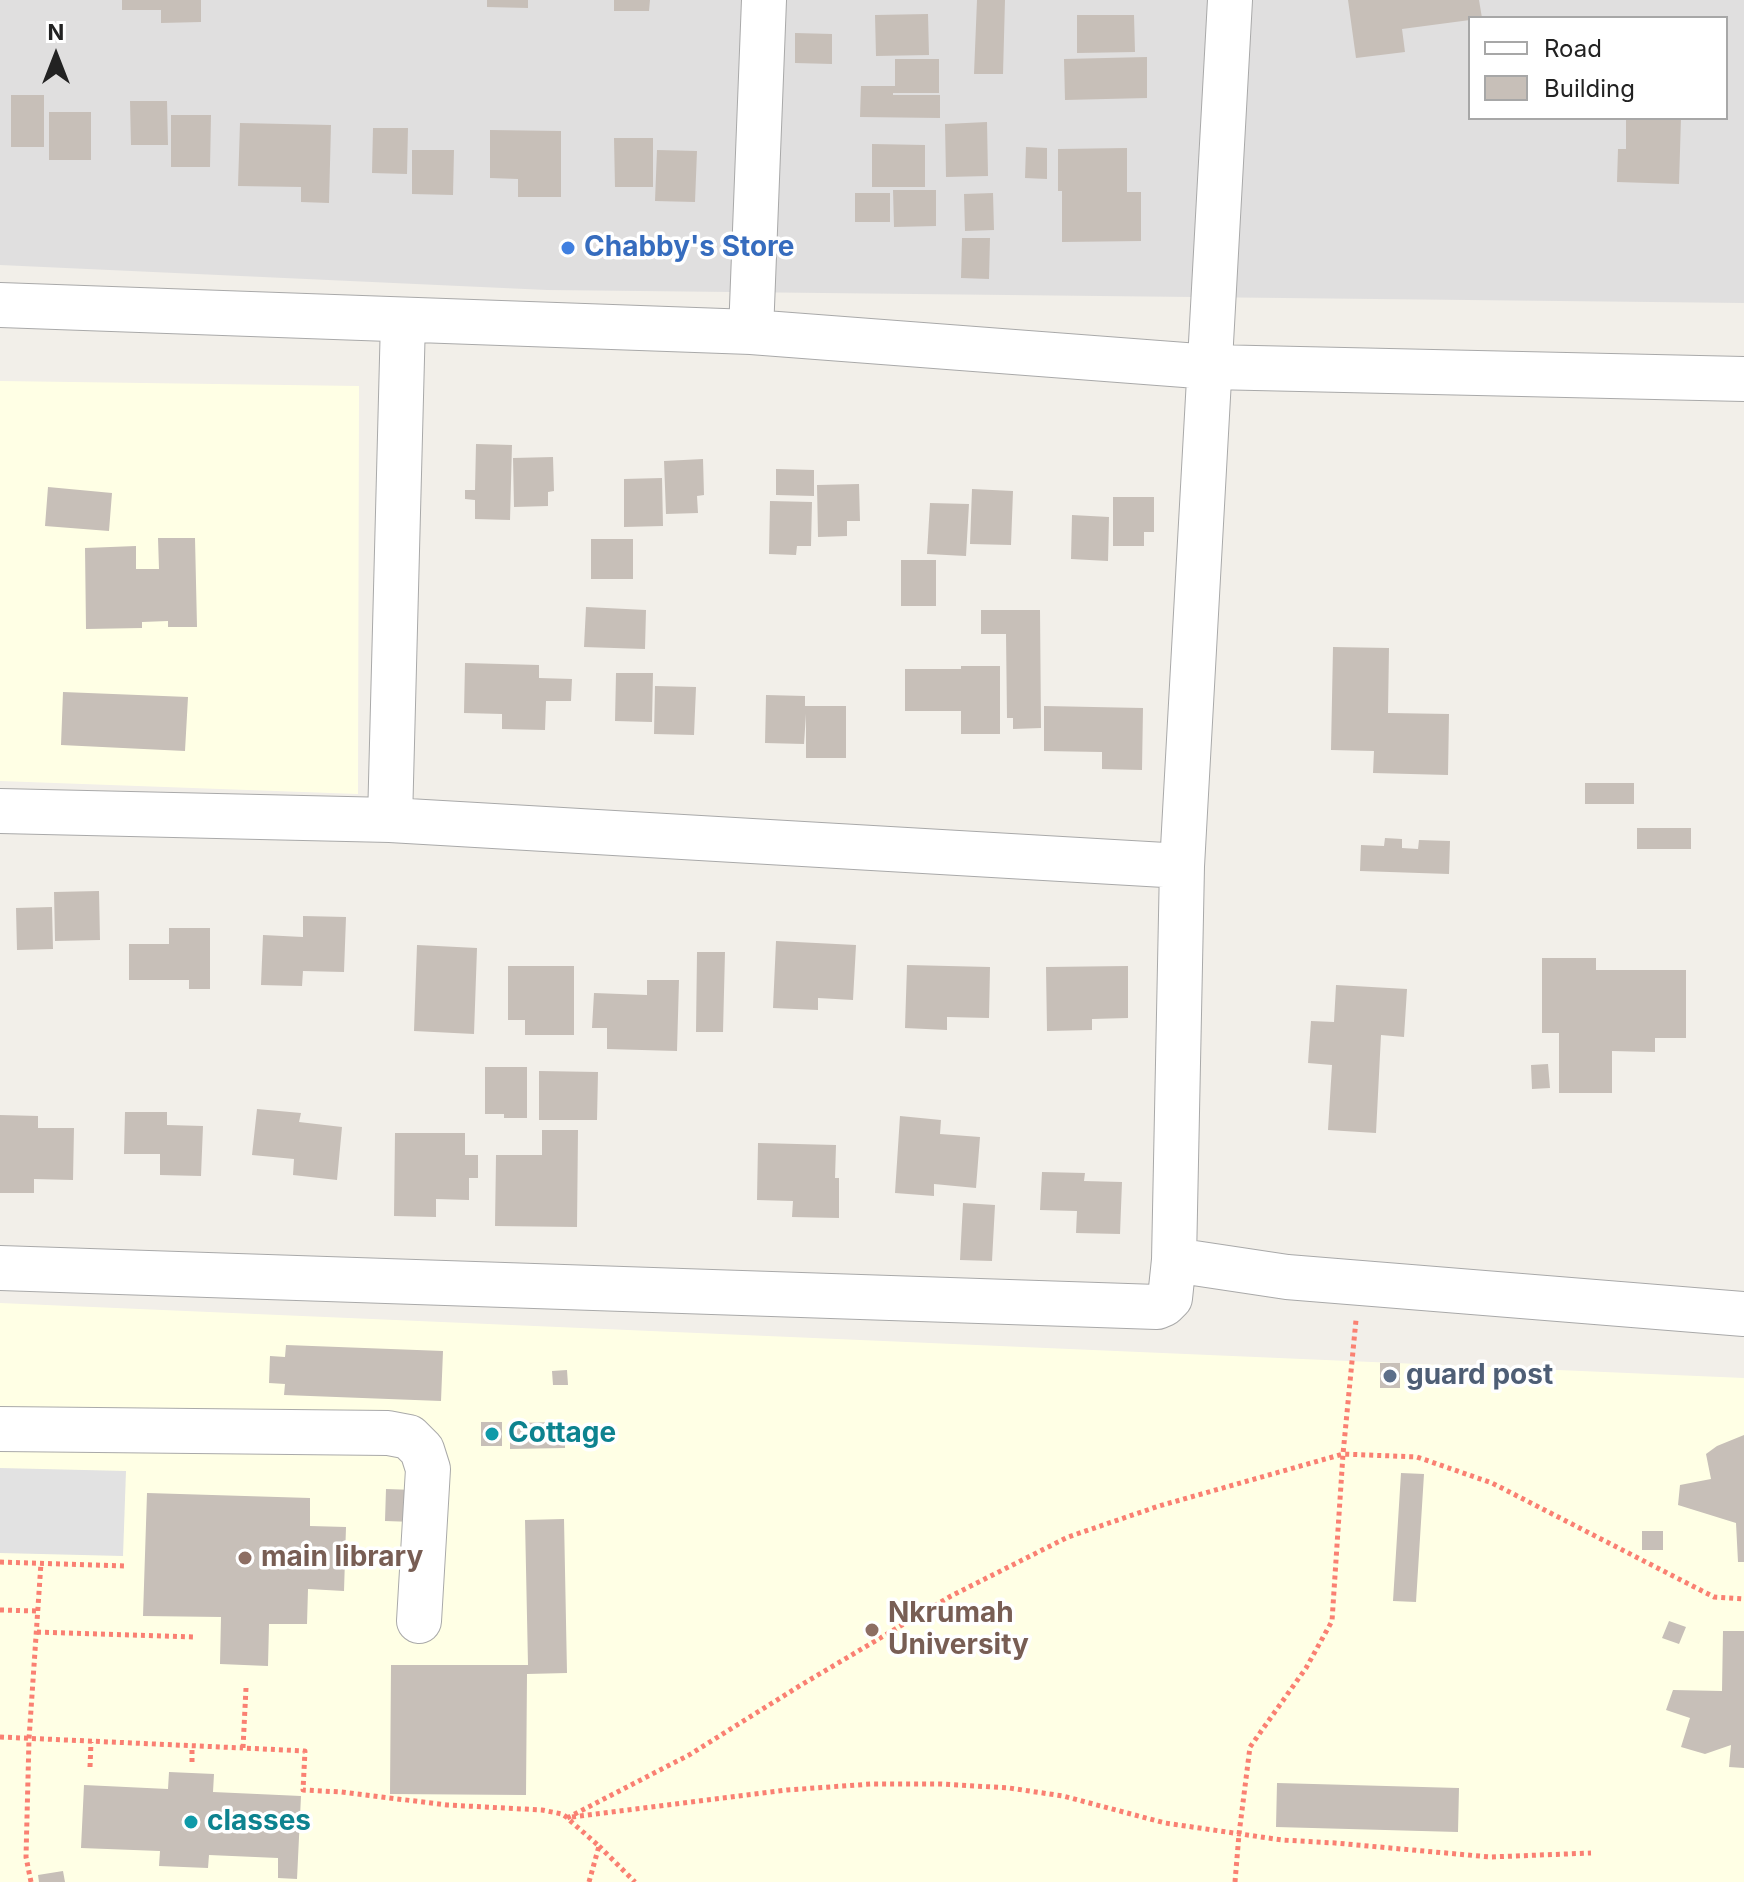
<!DOCTYPE html>
<html>
<head>
<meta charset="utf-8">
<style>
  body { margin:0 }
  #map { position:relative; width:1744px; height:1882px; overflow:hidden; background:#f2efe9; font-family:Inter,sans-serif }
  canvas { display:block }
  .legend { position:absolute; left:1468px; top:16px; width:260px; height:104px; box-sizing:border-box; background:#fff; border:2px solid #a7a7a7; margin:0; padding:10px 14px; list-style:none; font-size:24px; color:#222 }
  .legend li { display:flex; align-items:center; gap:16px; height:40px }
  .legend b { width:40px; border:2px solid #a7a7a7 }
  .north { position:absolute; left:16px; top:16px; width:80px; height:80px; -webkit-text-stroke:6px #fff; paint-order:stroke; rotate:0deg; font-size:22px; font-weight:700; line-height:32px; text-align:center; color:#222 }
  .north::after { content:''; display:block; margin:auto; width:28px; height:36px; background:#222; clip-path:polygon(50% 0,100% 100%,50% 72%,0 100%) }
</style>
</head>
<body>
<div id="map">
<canvas width="1744" height="1882"></canvas>
<ul class="legend">
<li><b style="height:10px;background:#fff"></b>Road</li>
<li><b style="height:22px;background:#c7bfb8"></b>Building</li>
</ul>
<div class="north">N</div>
</div>
<script>
const ctx = document.querySelector('canvas').getContext('2d');
ctx.lineJoin = 'round';
function fill(path, color) { ctx.fillStyle = color; ctx.fill(path, 'evenodd'); }
const shape = rows => new Path2D(rows.map(r => 'M' + r).join(''));
function trace(path, color, width, dash) { ctx.strokeStyle = color; ctx.lineWidth = width; ctx.lineCap = dash ? 'butt' : 'round'; ctx.setLineDash(dash || []); ctx.stroke(path); }
function label(font, color, halo, rows, align = 'center') {
  ctx.font = font + ' Inter,sans-serif'; ctx.lineWidth = 7; ctx.setLineDash([]); ctx.textBaseline = 'middle'; ctx.strokeStyle = halo; ctx.fillStyle = color; for (const [text, x, y, turn = 0] of rows) {
    ctx.save(); ctx.translate(x, y); ctx.rotate((+turn || 0) * Math.PI / 180); ctx.textAlign = isNaN(turn) ? turn : align; if (halo) ctx.strokeText(text, 0, 0); ctx.fillText(text, 0, 0); ctx.restore();
  }
}
fill(shape([
  [0,0,1744,0,1744,303,547,290,0,265],
  [1470,18,1726,18,1726,118,1470,118]
]), '#e0dfdf');
fill(shape([
  [0,381,359,386,358,794,0,781],
  [0,1303,1744,1378,1744,1882,0,1882]
]), '#ffffe5');
fill(shape([
  [0,1468,126,1471,123,1556,0,1553]
]), '#e2e2e2');
fill(shape([
  [122,0,201,0,201,22,161,23,161,10,122,10],
  [487,0,528,0,528,8,487,7],
  [614,0,650,0,649,11,614,11],
  [977,0,1005,0,1003,74,974,74],
  [1348,0,1479,0,1482,18,1470,18,1470,20,1402,29,1405,52,1356,58],
  [928,14,929,55,876,56,875,15],
  [1077,15,1134,15,1135,52,1077,53],
  [795,33,832,34,832,64,795,63],
  [1147,57,1147,98,1065,100,1064,59],
  [895,59,939,59,939,93,893,93,893,95,940,95,940,118,860,117,861,86,895,86],
  [11,95,44,95,44,147,11,147],
  [130,101,167,101,168,145,131,145],
  [49,112,91,112,91,160,49,160],
  [171,115,211,115,210,167,171,167],
  [1626,118,1681,118,1679,184,1617,182,1618,149,1626,149],
  [987,122,988,176,946,177,945,124],
  [240,123,331,125,329,203,301,202,301,187,238,186],
  [373,128,408,128,407,174,372,173],
  [490,130,561,131,561,197,518,197,518,179,490,178],
  [614,138,653,138,653,187,615,187],
  [872,144,925,145,925,187,872,187],
  [1026,147,1047,148,1047,179,1025,178],
  [1127,148,1127,192,1141,192,1141,241,1062,242,1062,191,1058,191,1058,149],
  [412,150,454,150,453,195,412,194],
  [657,150,697,151,695,202,655,201],
  [893,190,936,190,936,226,894,227],
  [855,193,890,193,890,222,855,222],
  [993,193,994,230,965,231,964,194],
  [962,238,990,238,989,279,961,278],
  [476,444,512,445,510,520,475,519,475,500,465,499,465,490,475,490],
  [553,457,554,491,548,492,548,506,514,507,513,458],
  [703,459,704,495,697,496,698,513,666,514,664,461],
  [776,469,814,470,814,496,776,495],
  [662,478,663,526,624,527,624,479],
  [859,484,860,521,847,521,847,536,818,537,817,485],
  [48,487,112,493,109,531,45,526],
  [972,489,1013,491,1011,545,970,544],
  [1113,497,1154,497,1154,532,1144,532,1144,546,1113,546],
  [770,501,812,502,811,546,797,546,796,555,769,554],
  [930,503,969,504,966,556,927,554],
  [1072,515,1109,517,1108,561,1071,559],
  [158,538,195,538,197,627,168,627,168,621,142,622,142,628,86,629,85,548,136,546,136,569,159,569],
  [591,539,633,539,633,579,591,579],
  [901,560,936,560,936,606,901,606],
  [586,607,646,610,645,649,584,647],
  [981,610,1040,610,1041,728,1013,729,1013,718,1007,718,1006,634,981,634],
  [1333,647,1389,648,1388,713,1449,714,1448,775,1373,773,1374,751,1331,750],
  [465,663,539,665,539,678,572,679,571,701,546,701,545,730,502,729,502,714,464,713],
  [961,666,1000,666,1000,734,961,734,961,711,905,711,905,669,961,669],
  [616,673,653,673,652,722,615,721],
  [655,686,696,687,694,735,654,734],
  [63,692,188,697,185,751,61,745],
  [766,695,805,696,805,706,846,706,846,758,806,758,806,714,804,744,765,743],
  [1044,706,1143,708,1142,770,1102,769,1102,752,1044,751],
  [1585,783,1634,783,1634,804,1585,804],
  [1637,828,1691,828,1691,849,1637,849],
  [1385,838,1402,839,1402,848,1418,849,1419,840,1450,841,1449,874,1360,871,1361,845,1384,846],
  [99,891,100,940,55,941,54,892],
  [52,907,53,949,17,950,16,908],
  [303,916,346,917,344,972,303,971,302,986,261,985,263,935,303,937],
  [169,928,210,928,210,989,189,989,189,980,129,980,129,944,169,944],
  [776,941,856,945,853,1000,818,998,818,1010,773,1008],
  [417,945,477,948,474,1034,414,1031],
  [697,952,725,952,723,1032,696,1032],
  [1542,958,1596,958,1596,970,1686,970,1686,1038,1655,1038,1655,1052,1612,1051,1612,1093,1559,1093,1559,1033,1542,1033],
  [907,965,990,967,989,1018,947,1017,947,1030,905,1028],
  [508,966,574,966,574,1035,525,1035,525,1020,508,1020],
  [1128,966,1128,1018,1092,1019,1092,1030,1047,1031,1046,967],
  [647,980,679,980,677,1051,607,1049,607,1028,592,1028,594,993,647,995],
  [1336,985,1407,989,1404,1037,1381,1035,1376,1133,1328,1130,1332,1065,1308,1063,1311,1021,1334,1022],
  [1548,1064,1550,1088,1532,1089,1531,1065],
  [485,1067,527,1067,527,1118,504,1118,504,1114,485,1114],
  [539,1071,598,1072,597,1120,539,1120],
  [257,1109,301,1113,299,1122,342,1127,337,1180,293,1175,294,1159,252,1155],
  [125,1112,167,1112,167,1125,203,1126,201,1176,160,1175,160,1154,124,1154],
  [0,1115,38,1116,38,1128,74,1128,73,1180,34,1179,34,1193,0,1193],
  [900,1116,941,1120,940,1134,980,1137,976,1188,934,1184,934,1196,895,1193],
  [542,1130,578,1130,577,1227,495,1226,496,1155,542,1155],
  [395,1133,465,1133,465,1155,478,1155,478,1178,469,1178,469,1200,436,1199,436,1217,394,1216],
  [758,1143,836,1145,835,1178,839,1178,839,1218,792,1217,793,1201,757,1200],
  [1042,1172,1085,1173,1084,1181,1122,1182,1120,1234,1076,1233,1077,1211,1040,1210],
  [963,1203,995,1205,992,1261,960,1260],
  [286,1345,443,1351,441,1401,284,1395,285,1384,269,1383,270,1356,285,1357],
  [1380,1363,1400,1363,1400,1388,1380,1388],
  [567,1370,568,1385,553,1385,552,1371],
  [481,1422,502,1422,502,1446,481,1446],
  [565,1422,565,1448,510,1449,510,1423],
  [1744,1435,1744,1562,1738,1562,1736,1523,1678,1505,1680,1485,1711,1479,1706,1454,1717,1446],
  [1401,1473,1424,1474,1416,1602,1393,1601],
  [386,1489,415,1490,414,1522,385,1521],
  [147,1493,310,1498,310,1526,346,1527,344,1591,308,1589,307,1624,269,1624,268,1666,220,1664,221,1617,143,1616],
  [564,1519,567,1673,527,1674,526,1795,390,1794,391,1665,528,1665,525,1520],
  [1642,1531,1663,1531,1663,1550,1642,1550],
  [1669,1621,1686,1627,1679,1644,1662,1638],
  [1723,1631,1744,1631,1744,1768,1729,1767,1731,1745,1705,1754,1681,1747,1690,1718,1666,1710,1673,1690,1722,1691],
  [169,1772,214,1774,213,1792,301,1796,297,1879,278,1878,278,1858,209,1855,208,1868,159,1866,160,1851,81,1848,84,1785,168,1789],
  [1277,1783,1459,1788,1458,1832,1276,1827],
  [63,1871,65,1882,39,1882,38,1875]
]), '#c7bfb8');
const minor = shape([
  [0,305,751,332,1211,367,1744,379],
  [751,332,764,0],
  [0,811,390,820,1182,866],
  [390,820,403,320],
  [1174,1260,1287,1277,1744,1314],
  [0,1268,1157,1307,1164,1304,1170,1298,1174,1260,1182,866,1230,0],
  [0,1429,388,1433,409,1437,422,1450,428,1469,419,1621]
]);
trace(minor, '#a9a9a9', 46);
trace(shape([
  [0,1562,124,1566],
  [0,1610,38,1611],
  [37,1632,195,1637],
  [246,1688,243,1748,305,1751,303,1790,341,1792,447,1805,542,1810,562,1814,568,1818],
  [0,1737,243,1748],
  [192,1762,192,1746],
  [90,1767,91,1742],
  [572,1817,787,1790,871,1784,942,1784,1009,1788,1063,1796,1165,1823,1282,1840,1335,1843,1490,1857,1591,1853],
  [599,1846,635,1882],
  [31,1882,26,1857,29,1739,41,1563],
  [589,1882,599,1846,567,1818,689,1755,801,1685,951,1596,1068,1537,1159,1506,1343,1454,1356,1320],
  [1235,1882,1239,1834,1250,1747,1306,1668,1332,1621,1343,1454,1417,1457,1492,1483,1714,1597,1744,1599]
]), '#fa8072', 5, [4, 4]);
trace(minor, '#fff', 44);
for (const [x, y, r, color] of [
  [568,248,8,"#3f7fe0"],
  [1390,1376,8,"#5c6f8a"],
  [492,1434,8,"#0f9aa8"],
  [245,1558,8,"#8d6e63"],
  [872,1630,8,"#8d6e63"],
  [191,1822,8,"#0f9aa8"]
]) { const dot = new Path2D(); dot.arc(x, y, r, 0, 2 * Math.PI); ctx.fillStyle = color; ctx.fill(dot); trace(dot, '#fff', 3); }
label('bold 28px', '#366cbe', '#fff', [
  ["Chabby's Store",584,248]
], 'left');
label('bold 28px', '#4e5e75', '#fff', [
  ["guard post",1406,1376]
], 'left');
label('bold 28px', '#0d838f', '#fff', [
  ["Cottage",508,1434],
  ["classes",207,1822]
], 'left');
label('bold 28px', '#785e54', '#fff', [
  ["main library",261,1558],
  ["Nkrumah",888,1614],
  ["University",888,1646]
], 'left');
</script>
</body>
</html>
